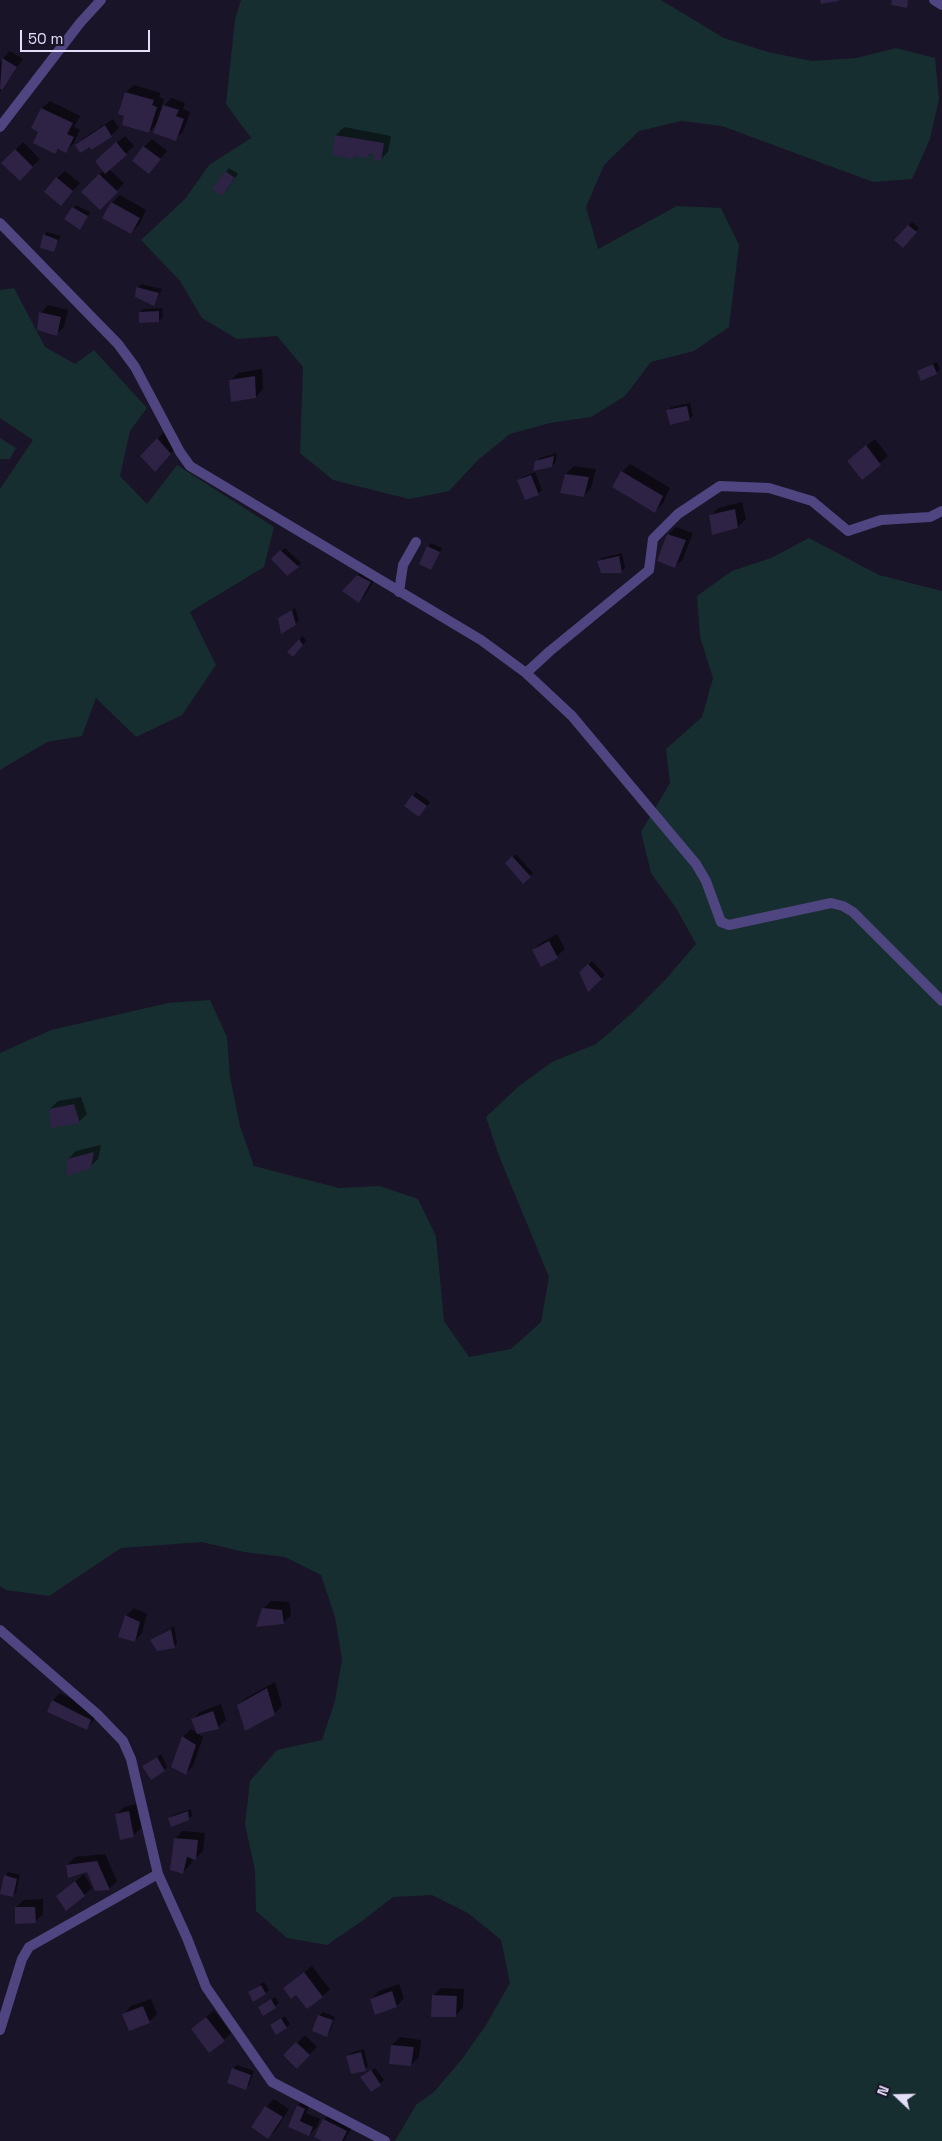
<!DOCTYPE html>
<html>
<head>
<meta charset="utf-8">
<style>
  body { margin:0 }
  #map { position:relative; width:942px; height:2141px; overflow:hidden; background:#191427; font-family:"Space Grotesk",sans-serif }
  canvas { display:block }
  .north { position:absolute; left:872px; top:2071px; width:50px; height:50px; -webkit-text-stroke:4px #191427; paint-order:stroke; rotate:291deg; font-size:14px; font-weight:700; line-height:20px; text-align:center; color:#e5defb }
  .north::after { content:''; display:block; margin:auto; width:18px; height:22px; background:#e5defb; clip-path:polygon(50% 0,100% 100%,50% 72%,0 100%) }
  .scale { position:absolute; left:20px; top:30px; width:130px; height:22px; box-sizing:border-box; border:2px solid #e5defb; border-top:0; padding-left:6px; font-size:15px; line-height:18px; white-space:nowrap; color:#e5defb; -webkit-text-stroke:4px #191427; paint-order:stroke }
</style>
</head>
<body>
<div id="map">
<canvas width="942" height="2141"></canvas>
<div class="north">N</div>
<div class="scale">50 m</div>
</div>
<script>
const ctx = document.querySelector('canvas').getContext('2d');
ctx.lineJoin = 'round';
function fill(path, color) { ctx.fillStyle = color; ctx.fill(path, 'evenodd'); }
const shape = rows => new Path2D(rows.map(r => 'M' + r).join(''));
function trace(path, color, width, dash) { ctx.strokeStyle = color; ctx.lineWidth = width; ctx.lineCap = dash ? 'butt' : 'round'; ctx.setLineDash(dash || []); ctx.stroke(path); }
fill(shape([
  [241,0,661,0,724,38,768,52,812,61,856,58,896,48,935,58,939,99,930,139,912,179,873,182,722,126,681,121,639,131,604,165,586,207,598,249,677,206,721,208,739,245,729,327,694,351,651,362,625,396,591,417,550,423,510,434,478,460,449,491,409,499,333,480,300,453,303,367,277,336,237,339,202,318,180,281,141,240,185,199,209,165,251,138,226,104,235,19],
  [14,288,45,347,75,364,94,350,147,408,130,431,120,476,147,504,177,465,274,527,264,567,190,612,216,665,182,715,136,737,96,698,82,736,47,742,0,770,0,489,33,440,0,418,0,290],
  [0,438,16,448,10,459,0,459],
  [809,538,879,575,942,591,942,2141,395,2141,416,2105,434,2092,462,2059,486,2025,510,1983,501,1940,468,1913,432,1895,393,1897,362,1921,327,1945,287,1938,256,1911,255,1870,245,1824,250,1781,277,1750,322,1740,335,1701,342,1659,335,1617,321,1575,285,1557,244,1552,202,1542,121,1548,49,1596,6,1590,0,1586,0,1053,51,1030,168,1003,210,1000,227,1037,230,1077,240,1126,254,1166,339,1188,380,1186,418,1199,436,1236,444,1321,469,1357,511,1349,541,1322,549,1277,499,1156,486,1117,519,1086,552,1062,596,1044,631,1014,665,980,696,944,676,908,651,873,641,832,670,783,666,749,702,717,713,678,700,637,697,596,732,571,771,558]
]), '#172e30');
fill(shape([
  [10,51,23,59,0,92,0,62],
  [134,85,161,93,159,97,164,99,161,108,172,98,185,103,183,109,190,112,183,132,175,139,158,123,149,132,126,115,126,92],
  [50,101,80,116,74,127,80,130,73,144,66,151,59,148,55,153,40,131,32,128,42,108],
  [113,119,119,128,111,136,90,145,77,145,85,137],
  [344,127,391,136,388,152,380,160,376,153,371,153,367,157,356,155,352,158,333,154,336,135],
  [125,136,134,146,109,169,124,183,100,208,83,192,104,170,104,154],
  [152,139,167,151,149,173,144,147],
  [23,142,40,159,20,179,3,163],
  [229,168,238,174,226,191,214,188],
  [65,171,80,183,61,204,57,178],
  [120,195,146,210,139,225,131,232,112,203],
  [76,205,90,212,83,225,73,208],
  [912,222,919,228,903,246,896,240],
  [47,232,61,236,53,251,44,235],
  [141,284,162,289,154,305,138,288],
  [48,305,68,310,64,327,56,334,41,313],
  [162,308,163,317,159,321,140,313,143,309],
  [937,362,940,370,936,373,919,371],
  [262,369,263,389,256,397,231,380,238,373],
  [690,403,693,416,689,419,668,411,671,407],
  [165,431,178,445,163,462,142,456],
  [875,439,888,456,862,478,848,461],
  [557,453,555,463,551,466,536,462,540,458],
  [630,464,670,488,663,503,655,511,622,472],
  [574,466,596,469,591,488,584,496,566,474],
  [535,472,542,490,538,494,519,481,522,477],
  [742,502,746,519,738,527,711,516,718,508],
  [676,527,693,533,683,559,675,567,668,535],
  [431,543,442,548,431,568,428,547],
  [285,548,301,563,288,574,273,559],
  [622,553,625,568,621,572,598,562,602,558],
  [365,568,378,574,366,594,359,602,357,576],
  [295,608,299,621,295,624,279,619],
  [303,636,306,641,297,652,289,651],
  [416,792,430,802,422,812,413,796],
  [516,854,533,873,523,882,507,863],
  [557,934,565,949,557,956,533,950,541,943],
  [592,961,605,975,589,990,581,972],
  [81,1097,87,1114,79,1122,50,1109,58,1101],
  [101,1145,98,1159,90,1167,68,1159,76,1151],
  [271,1601,289,1602,291,1615,283,1623,263,1609],
  [134,1608,147,1614,142,1633,135,1641,126,1616],
  [174,1626,177,1643,174,1647,152,1640],
  [275,1682,282,1706,274,1714,238,1706,246,1698],
  [60,1693,98,1712,94,1720,87,1728,48,1711,53,1700],
  [221,1704,226,1720,218,1727,193,1720,200,1712],
  [191,1729,203,1737,193,1766,186,1773,183,1737],
  [161,1754,167,1767,164,1770,143,1766],
  [136,1804,141,1828,133,1836,117,1814,124,1807],
  [191,1809,192,1816,188,1819,170,1819,173,1815],
  [182,1831,205,1833,203,1851,195,1859,192,1857,191,1864,183,1872,175,1839],
  [105,1854,117,1881,109,1889,88,1871,67,1865,75,1857],
  [8,1872,20,1875,16,1892,12,1896,5,1876],
  [84,1874,92,1888,84,1895,58,1896],
  [43,1899,43,1914,35,1922,16,1907,24,1900],
  [312,1966,330,1989,322,1997,296,1994,285,1988],
  [264,1982,269,1990,265,1993,249,1992],
  [399,1984,404,1998,397,2006,376,2013,371,1999,379,1991],
  [441,1988,464,1989,463,2008,455,2016,433,1996],
  [275,1997,279,2003,263,2014,263,2004],
  [151,1999,157,2014,149,2022,124,2014,131,2006],
  [214,2010,231,2033,224,2040,192,2029],
  [323,2012,335,2017,330,2032,326,2035,319,2016],
  [285,2016,290,2024,286,2027,272,2025],
  [305,2035,317,2047,297,2067,285,2055],
  [400,2037,421,2040,419,2057,411,2065,390,2063,392,2045],
  [364,2049,368,2066,365,2069,348,2057,351,2053],
  [237,2065,254,2071,249,2085,245,2088,233,2069],
  [375,2068,384,2080,380,2084,366,2074],
  [306,2098,312,2101,306,2113,320,2119,317,2127,309,2135,289,2126,298,2105],
  [274,2099,289,2109,276,2130,268,2137,253,2127,266,2107],
  [331,2112,354,2123,344,2141,325,2141,324,2120]
]), '#0007');
fill(shape([
  [820,0,839,0,839,1,821,4],
  [892,0,908,0,907,8,891,5],
  [2,58,17,67,2,90,0,89],
  [125,92,154,100,152,105,157,107,149,133,122,125,124,116,118,114],
  [163,105,179,110,176,116,184,119,176,141,153,133],
  [41,108,73,123,67,134,74,137,66,153,58,149,55,154,33,143,38,132,31,128],
  [105,125,112,137,91,150,90,147,80,153,75,145],
  [335,135,384,143,381,161,373,160,374,154,369,154,368,158,354,156,353,159,332,155],
  [116,142,127,155,105,174,95,161],
  [143,146,161,159,149,174,132,161],
  [15,149,33,167,20,181,1,163],
  [225,171,235,178,222,196,212,189],
  [99,174,118,192,100,210,81,192],
  [56,177,73,191,61,206,44,192],
  [111,202,140,218,131,234,102,218],
  [72,207,88,216,80,230,64,219],
  [908,225,917,232,903,248,894,240],
  [43,234,58,240,54,252,40,248],
  [136,287,159,293,154,306,135,297],
  [159,311,159,322,139,323,139,312],
  [39,312,61,317,57,336,37,330],
  [933,364,937,374,921,381,917,371],
  [255,376,256,398,231,402,229,380],
  [687,406,690,420,670,425,666,410],
  [157,438,171,454,155,472,140,456],
  [866,445,881,465,862,480,847,461],
  [554,456,552,467,533,471,535,461],
  [621,471,663,496,655,513,612,487],
  [565,474,589,477,584,497,560,493],
  [531,475,539,495,525,500,517,480],
  [735,509,738,528,712,535,709,515],
  [667,534,686,540,675,568,657,561],
  [427,546,440,552,431,570,419,564],
  [280,550,299,567,287,576,271,559],
  [619,556,622,573,601,573,597,561],
  [357,575,371,582,359,603,342,591],
  [292,610,296,625,281,634,278,618],
  [299,639,303,645,293,657,287,652],
  [412,795,427,806,419,817,404,806],
  [512,856,531,877,523,884,505,863],
  [549,941,558,958,541,967,532,950],
  [588,964,602,979,588,992,579,972],
  [74,1104,80,1123,51,1128,49,1109],
  [94,1152,91,1168,67,1176,67,1159],
  [262,1608,282,1610,284,1624,256,1627],
  [125,1615,140,1622,135,1642,118,1637],
  [171,1629,175,1648,157,1651,150,1640],
  [267,1688,275,1715,245,1731,237,1705],
  [52,1700,91,1720,87,1730,47,1712],
  [213,1711,219,1729,197,1734,191,1719],
  [182,1736,196,1745,186,1775,171,1767],
  [157,1757,165,1771,151,1780,142,1766],
  [129,1811,134,1837,120,1840,115,1814],
  [188,1811,189,1820,171,1827,168,1818],
  [174,1838,198,1840,196,1860,187,1857,183,1874,170,1870],
  [97,1861,110,1890,95,1891,87,1872,68,1878,66,1865],
  [4,1875,17,1879,13,1897,0,1894],
  [75,1881,85,1896,66,1911,56,1896],
  [15,1907,35,1907,36,1923,15,1924],
  [304,1972,323,1997,307,2009,296,1995,291,1999,283,1988],
  [261,1985,266,1994,253,2002,248,1992],
  [392,1991,397,2007,375,2015,370,1999],
  [432,1995,457,1996,456,2017,431,2017],
  [271,1999,276,2008,263,2016,258,2007],
  [143,2006,150,2023,129,2031,122,2014],
  [318,2015,333,2020,327,2037,312,2031],
  [206,2017,225,2041,209,2053,191,2029],
  [281,2018,287,2028,276,2035,270,2025],
  [296,2042,310,2055,297,2069,283,2055],
  [391,2045,414,2047,411,2066,389,2064],
  [361,2052,366,2071,351,2074,346,2056],
  [232,2068,251,2075,246,2090,227,2083],
  [371,2070,381,2085,371,2092,360,2077],
  [297,2105,305,2109,300,2121,313,2127,309,2136,288,2127],
  [265,2106,283,2117,268,2139,251,2127],
  [323,2119,347,2131,342,2141,322,2141,314,2137]
]), '#2e2245');
trace(shape([
  [934,0,942,5],
  [0,127,80,23,101,0],
  [0,223,118,344,135,367,180,452,190,466,481,640,526,673,572,716,696,864,706,881,721,922,729,925,831,903,843,906,853,912,942,1001],
  [399,592,403,565,416,542],
  [526,673,550,651,649,570,653,539,678,514,720,486,769,488,812,501,848,531,881,520,930,517,942,511],
  [0,1630,97,1714,123,1741,131,1759,158,1874,187,1938,206,1987,272,2082,385,2141],
  [0,2030,22,1959,29,1947,158,1874]
]), '#4f4580', 10);
</script>
</body>
</html>
